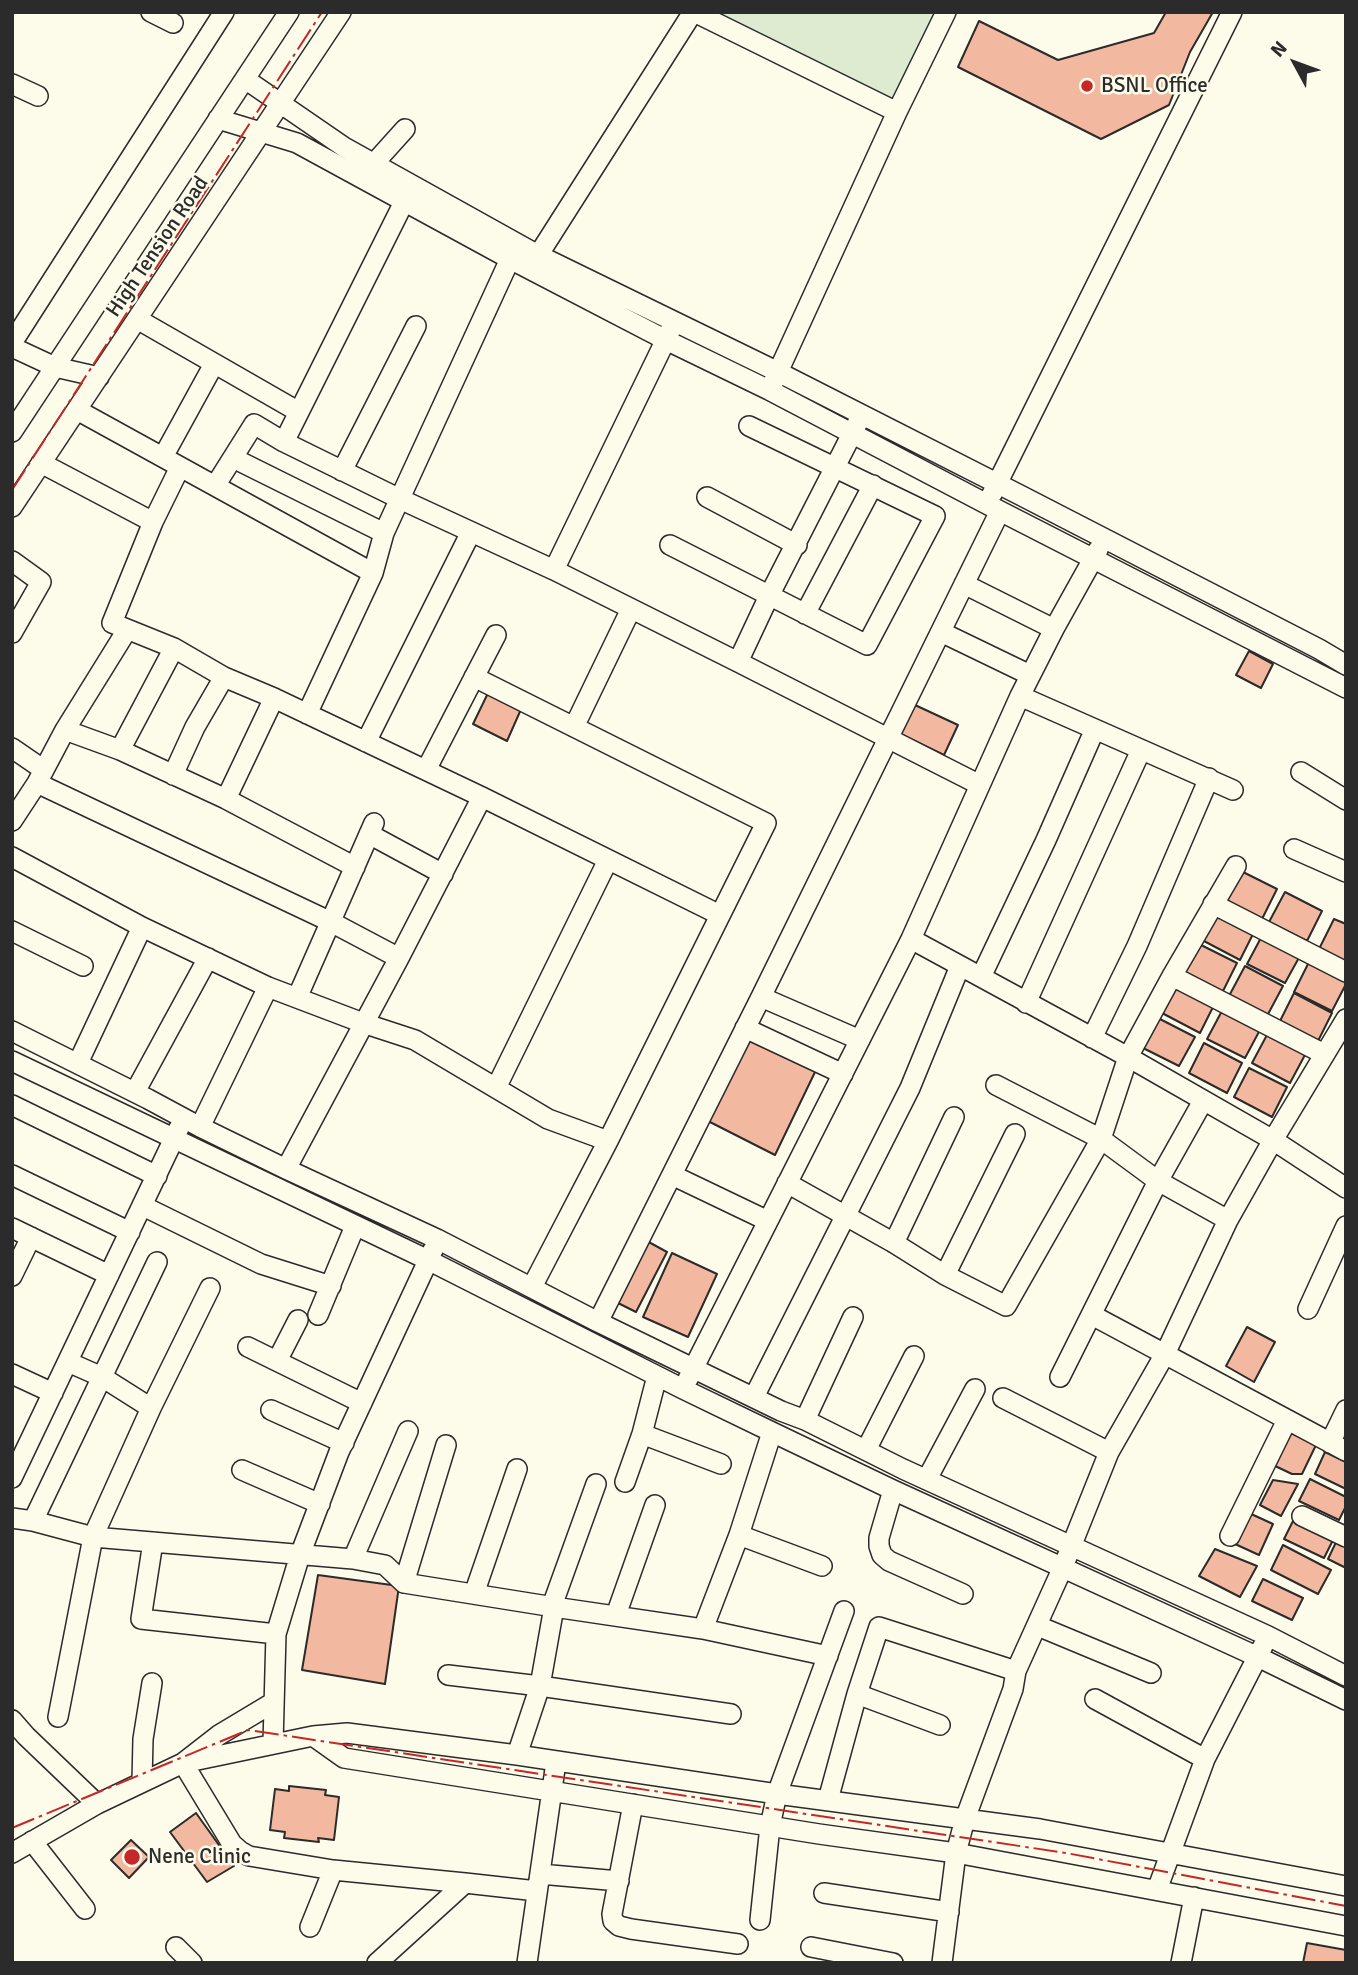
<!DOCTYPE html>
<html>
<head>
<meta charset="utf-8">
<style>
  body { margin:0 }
  #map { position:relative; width:1358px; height:1975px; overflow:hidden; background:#fdfbea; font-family:Signika,sans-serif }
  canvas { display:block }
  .frame { position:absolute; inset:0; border:14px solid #2b2b2b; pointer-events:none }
  .north { position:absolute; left:1260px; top:28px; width:70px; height:70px; -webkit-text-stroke:5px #fdfbea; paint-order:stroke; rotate:311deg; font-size:19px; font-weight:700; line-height:28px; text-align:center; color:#2b2b2b }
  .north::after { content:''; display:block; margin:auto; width:24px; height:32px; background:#2b2b2b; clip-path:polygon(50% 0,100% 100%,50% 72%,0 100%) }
</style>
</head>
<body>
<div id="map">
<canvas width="1358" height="1975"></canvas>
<div class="frame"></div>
<div class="north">N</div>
</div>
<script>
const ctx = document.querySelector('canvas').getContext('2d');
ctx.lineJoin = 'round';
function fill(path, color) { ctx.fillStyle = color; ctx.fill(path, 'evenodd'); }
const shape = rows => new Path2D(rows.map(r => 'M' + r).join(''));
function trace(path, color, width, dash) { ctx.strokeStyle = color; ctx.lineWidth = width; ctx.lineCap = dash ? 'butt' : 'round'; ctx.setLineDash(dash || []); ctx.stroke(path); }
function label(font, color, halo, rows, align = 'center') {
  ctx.font = font + ' Signika,sans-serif'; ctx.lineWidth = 5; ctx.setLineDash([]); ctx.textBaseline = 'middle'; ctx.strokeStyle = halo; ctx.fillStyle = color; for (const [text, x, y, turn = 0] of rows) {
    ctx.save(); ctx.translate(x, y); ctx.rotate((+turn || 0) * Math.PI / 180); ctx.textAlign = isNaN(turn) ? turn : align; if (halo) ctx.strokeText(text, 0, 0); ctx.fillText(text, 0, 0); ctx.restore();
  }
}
const green = shape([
  [712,12,937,12,890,108,712,12]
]);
fill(green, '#deebd1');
trace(green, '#74746e', 2);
const building = shape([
  [1166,12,1213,12,1190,52,1169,105,1101,139,958,67,979,21,1058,60,1154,33,1166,12],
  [1249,651,1273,664,1261,688,1236,675,1249,651],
  [489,691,522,707,507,741,473,724,489,691],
  [915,705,958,725,944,755,900,734,915,705],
  [1239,870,1277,889,1262,919,1224,899,1239,870],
  [1285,892,1322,911,1307,941,1269,922,1285,892],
  [1217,910,1255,930,1240,960,1202,940,1217,910],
  [1334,919,1346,924,1346,962,1319,949,1334,919],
  [1263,934,1301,954,1285,983,1247,964,1263,934],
  [1199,944,1237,963,1222,993,1183,974,1199,944],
  [1309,962,1346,981,1346,984,1332,1011,1294,992,1309,962],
  [1245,966,1283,986,1267,1016,1229,996,1245,966],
  [1177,983,1215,1003,1200,1033,1162,1013,1177,983],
  [1294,993,1332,1013,1317,1043,1279,1023,1294,993],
  [1223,1009,1261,1028,1245,1058,1207,1039,1223,1009],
  [1156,1017,1195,1037,1179,1066,1141,1047,1156,1017],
  [1268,1033,1306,1053,1290,1083,1252,1063,1268,1033],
  [747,1037,816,1070,775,1155,706,1120,747,1037],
  [1204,1043,1242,1063,1227,1093,1189,1073,1204,1043],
  [1249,1068,1287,1087,1272,1117,1234,1097,1249,1068],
  [645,1240,667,1252,636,1312,614,1301,645,1240],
  [672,1253,717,1274,688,1337,643,1317,672,1253],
  [1247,1327,1275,1342,1254,1382,1226,1366,1247,1327],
  [1289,1432,1316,1445,1302,1474,1292,1474,1273,1465,1289,1432],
  [1325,1452,1346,1462,1346,1489,1315,1474,1325,1452],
  [1310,1479,1346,1497,1346,1506,1339,1520,1299,1501,1310,1479],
  [1273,1480,1298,1484,1281,1516,1260,1505,1273,1480],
  [1249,1513,1273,1524,1259,1555,1235,1544,1249,1513],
  [1295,1517,1335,1536,1324,1558,1284,1539,1295,1517],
  [1338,1538,1346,1541,1346,1568,1328,1559,1338,1538],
  [1283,1545,1331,1570,1318,1594,1271,1570,1283,1545],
  [1215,1549,1257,1566,1240,1597,1199,1576,1215,1549],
  [318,1575,399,1586,385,1684,302,1670,318,1575],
  [1263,1579,1303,1598,1292,1620,1252,1601,1263,1579],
  [289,1786,326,1790,325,1795,339,1797,334,1840,318,1838,319,1842,284,1838,285,1832,270,1830,275,1789,289,1791,289,1786],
  [196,1813,234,1866,207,1882,170,1832,196,1813],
  [131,1840,149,1857,129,1878,111,1860,131,1840],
  [1307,1943,1346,1950,1346,1963,1303,1963,1307,1943]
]);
fill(building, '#f2b8a0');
trace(building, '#2b2b2b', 2);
const minor = shape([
  [151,12,173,23],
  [694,12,897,112],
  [245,79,344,147,538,255,778,372,1018,494,1319,649,1346,665],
  [12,84,38,96],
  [218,119,297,143,510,259,666,340,769,390,1000,511,1346,688],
  [369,174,378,159,405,129],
  [532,265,693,12],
  [137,319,299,412],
  [12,343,224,12],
  [12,347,55,367,99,377],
  [773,383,897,112,946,12],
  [77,410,373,573,384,533,510,259],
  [12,432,289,12],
  [284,442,404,202],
  [163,457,214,364],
  [233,458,384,533],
  [41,463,153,522],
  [180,467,153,522,112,623,174,648,224,677,274,698,482,797,720,915],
  [342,471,416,326],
  [215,486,254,424,284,442,400,499,554,570,738,662,980,785],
  [992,494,1232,12],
  [707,497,797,545],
  [12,507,341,12],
  [670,545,867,645,935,516,749,426],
  [12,561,41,582,12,633],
  [554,570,671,329],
  [964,584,1054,629],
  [805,614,873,485],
  [941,632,1030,675],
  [738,662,769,596,858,422],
  [474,677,766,823,608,1141,532,1287],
  [1020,696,1233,790],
  [307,714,373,573],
  [574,727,631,609],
  [65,730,120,750,226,799,355,867],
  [366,742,471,532],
  [12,748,44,770],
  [120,750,174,648],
  [426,770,496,635],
  [1301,772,1346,800],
  [173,775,195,727,224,677],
  [37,783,331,922,399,958],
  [226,799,274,698],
  [12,821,37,783,65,730,127,630],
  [369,834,443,874],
  [1294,849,1346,872],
  [12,857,142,927,268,987,363,1023,415,1040,548,1119,608,1141],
  [1213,904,1346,972],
  [12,931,83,966],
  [911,939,1128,1057,1273,1140,1346,1188],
  [1172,976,1324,1054],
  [981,977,1046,840,1095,729],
  [761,997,860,1040],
  [297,998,374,823],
  [1026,1003,1141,750],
  [745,1028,843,1074],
  [12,1031,148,1099,200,1127,286,1169,437,1239,598,1322,781,1411,805,1420,903,1469,1268,1636,1346,1676],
  [1092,1038,1137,946,1209,778],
  [12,1061,428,1260,683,1389,772,1432,893,1490,1258,1657,1346,1700],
  [78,1063,142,927],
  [996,1085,1101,1139,1158,1181,1228,1220],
  [496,1088,608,860],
  [135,1092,208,958],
  [12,1105,157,1176],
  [200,1127,268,987],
  [286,1169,399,958,482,797],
  [12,1175,130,1232],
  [672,1175,768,1221],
  [787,1183,894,1243,945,1275,1006,1306,1101,1139,1128,1057,1172,976,1236,866],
  [143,1206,261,1264,331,1286],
  [12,1228,109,1275],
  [894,1243,954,1117],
  [945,1275,1015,1134],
  [12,1276,31,1237],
  [1308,1309,1346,1226],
  [318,1315,355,1226],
  [1092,1315,1346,1451],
  [598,1322,761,997,1000,511],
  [248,1347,362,1403],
  [277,1361,298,1320],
  [68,1362,102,1377,151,1408],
  [12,1374,53,1393],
  [1060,1377,1158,1181,1203,1101],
  [688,1379,911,939,1020,696,1054,629,1098,550],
  [754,1397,910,1088,960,966],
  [1003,1398,1109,1452],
  [271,1410,344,1443],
  [805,1420,853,1317],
  [642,1434,721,1464],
  [1330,1443,1346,1410],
  [866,1450,914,1356],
  [242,1470,320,1504],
  [12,1478,179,1128],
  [927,1479,975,1389],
  [625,1482,642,1434,657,1376],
  [893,1490,879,1538,879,1546,882,1555,889,1561,963,1594],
  [1302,1516,1346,1537],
  [12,1518,33,1521,93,1537,353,1559,385,1565,404,1583,554,1607,703,1629,739,1535,772,1432],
  [33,1521,157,1262],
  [739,1535,822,1566],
  [1230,1536,1287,1420],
  [153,1542,141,1619,276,1634],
  [353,1559,408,1431],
  [404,1583,446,1445],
  [474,1594,517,1469],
  [552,1606,596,1484],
  [616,1615,655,1505],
  [1038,1626,1151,1673],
  [703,1629,828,1656],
  [448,1675,540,1686,731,1714],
  [857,1694,940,1725],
  [1095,1699,1205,1759],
  [274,1702,219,1735,183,1763,232,1844,240,1851,249,1856,333,1870,465,1883,377,1963],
  [58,1717,93,1537,151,1408,210,1288],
  [12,1720,26,1736,97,1804],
  [313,1736,344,1758,819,1834,956,1853,1346,1926],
  [273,1744,276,1634,300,1555,339,1452,433,1250],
  [517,1755,540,1686,554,1607],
  [142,1782,143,1739,152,1683],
  [828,1800,857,1694,879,1627,1016,1671],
  [633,1804,612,1914,613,1921,619,1926,631,1929,738,1944],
  [32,1841,85,1909],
  [12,1853,97,1804,183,1763,313,1736,347,1733,517,1755,777,1794,1040,1829,1346,1886],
  [540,1874,619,1881],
  [465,1883,537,1891],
  [1157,1890,1205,1759,1263,1646],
  [824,1893,949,1912],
  [760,1920,770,1826,777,1794,844,1611],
  [310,1927,333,1870],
  [176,1947,192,1963],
  [811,1947,893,1963],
  [527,1963,556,1762],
  [942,1963,956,1853,965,1819,1013,1689,1016,1671,1063,1567,1109,1452,1165,1354,1228,1220,1273,1140,1346,1019],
  [1181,1963,1194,1897]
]);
trace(minor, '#2b2b2b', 22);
trace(minor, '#fdfbea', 19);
trace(shape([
  [12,490,322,12],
  [12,1828,248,1730,1066,1853,1346,1906]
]), '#c62828', 2, [24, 5, 3.5, 5]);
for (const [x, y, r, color] of [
  [1087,86,7,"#c62828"],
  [132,1857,9,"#c62828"]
]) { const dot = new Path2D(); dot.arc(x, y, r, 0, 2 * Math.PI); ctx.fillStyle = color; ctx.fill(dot); trace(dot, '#fdfbea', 2.5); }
label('21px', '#2b2b2b', '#fdfbea', [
  ["BSNL Office",1101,86],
  ["Nene Clinic",148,1857]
], 'left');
label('21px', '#2b2b2b', '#fdfbea', [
  ["High Tension Road",158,247,-56]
]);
</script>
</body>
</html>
